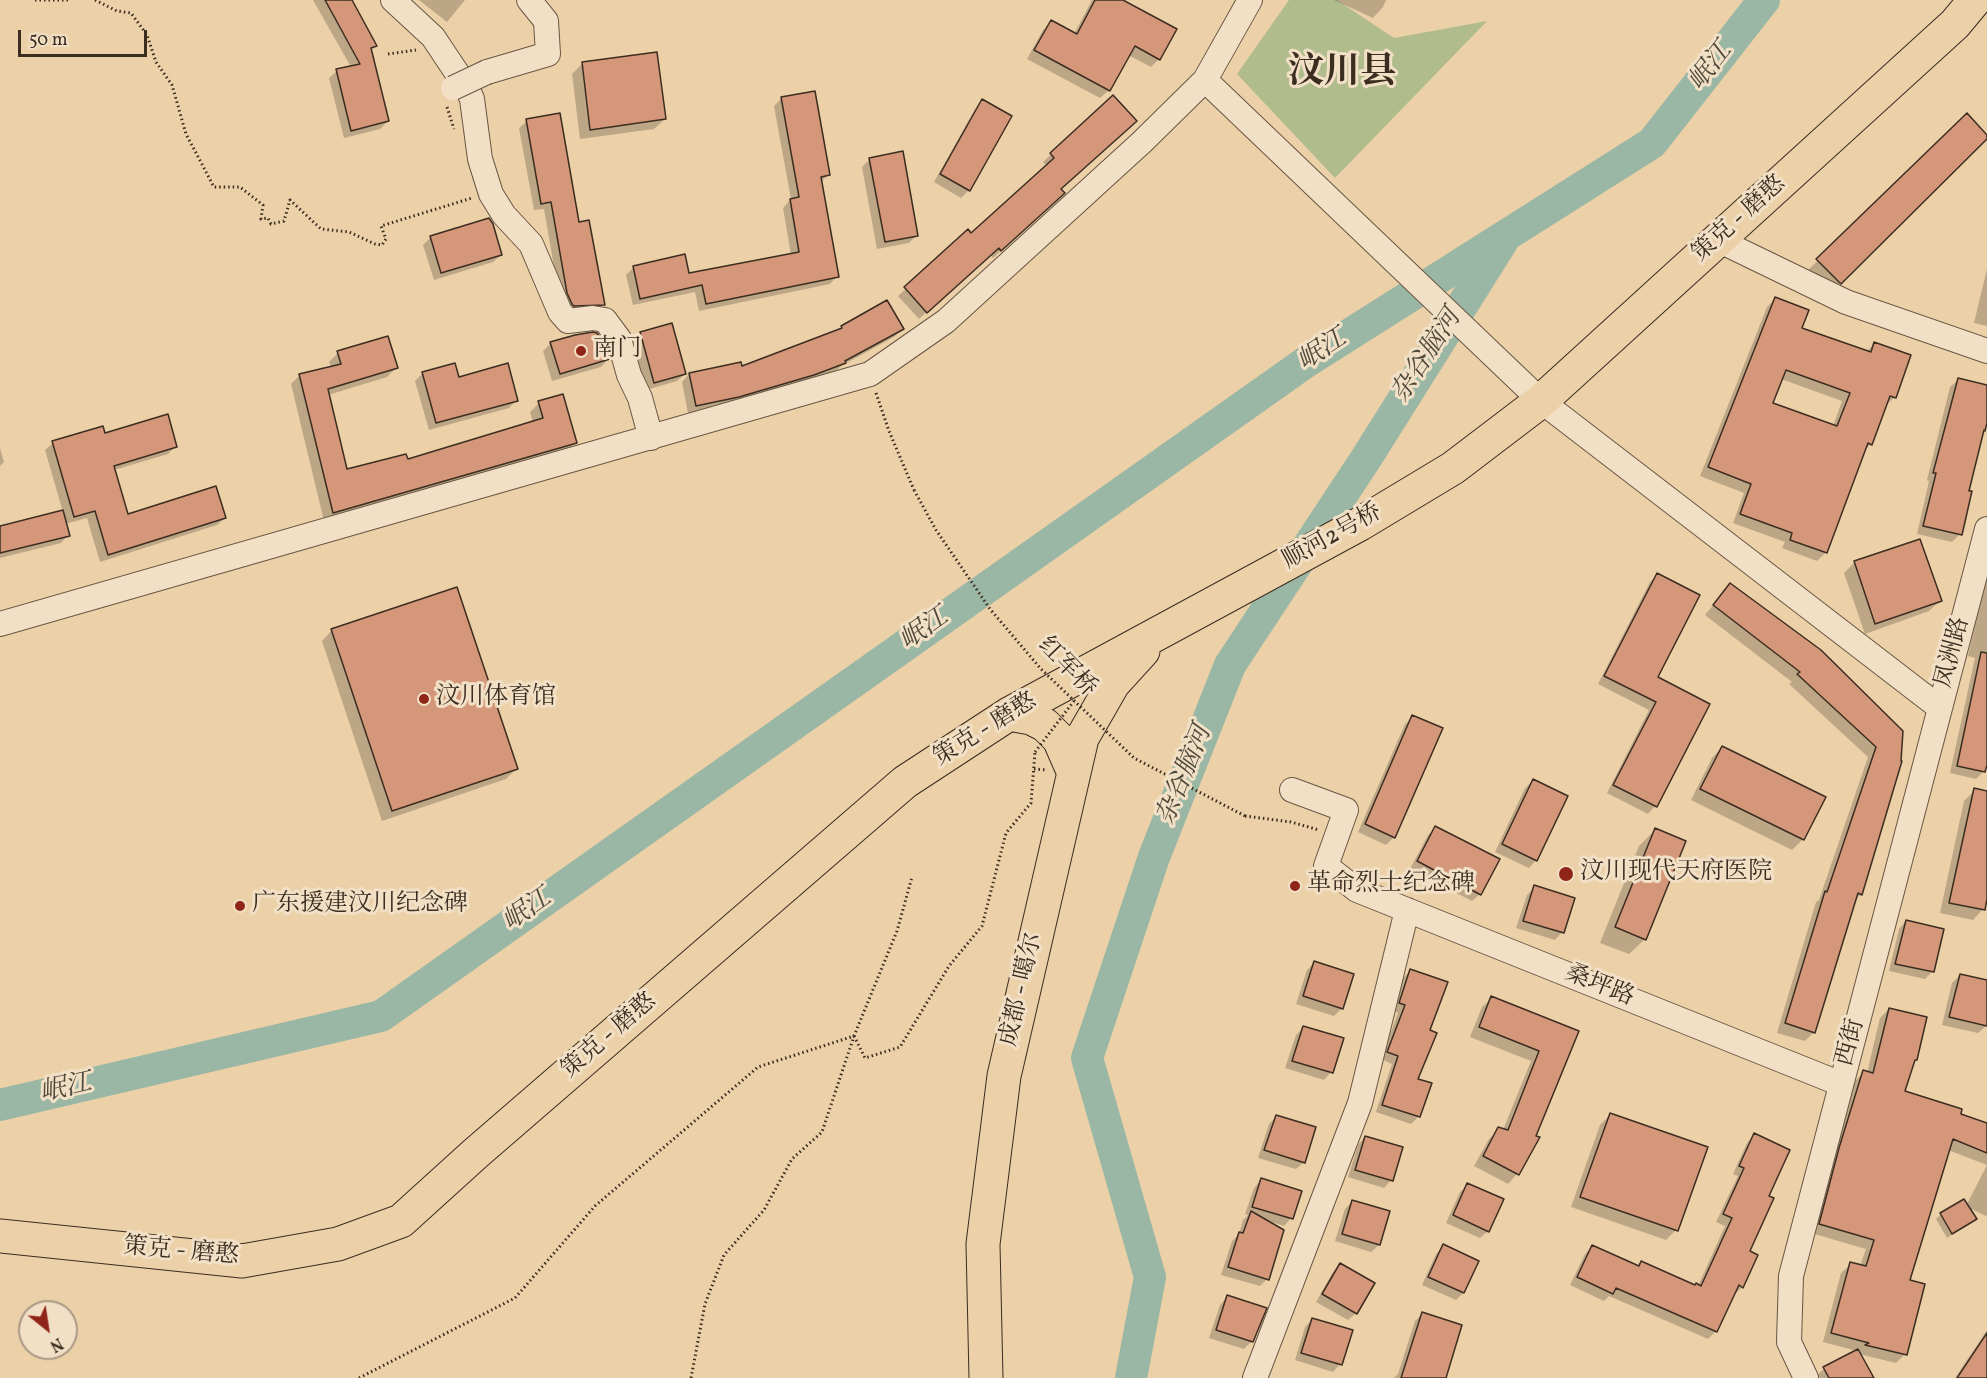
<!DOCTYPE html>
<html>
<head>
<meta charset="utf-8">
<style>
  body { margin:0 }
  #map { position:relative; width:1987px; height:1378px; overflow:hidden; background:#ebd0a8; font-family:Vollkorn,serif }
  canvas { display:block }
  .north { position:absolute; left:18px; top:1300px; width:60px; height:60px; box-sizing:border-box; background:#f2e0c6; border:2px solid #a99884; border-radius:50%; rotate:150deg; font-size:16px; font-weight:700; line-height:24px; text-align:center; color:#3c2d21 }
  .north::after { content:''; display:block; margin:auto; width:21px; height:27px; background:#8f2418; clip-path:polygon(50% 0,100% 100%,50% 72%,0 100%) }
  .scale { position:absolute; left:18px; top:30px; width:129px; height:27px; box-sizing:border-box; border:3px solid #3c2d21; border-top:0; padding-left:8px; font-size:18px; line-height:21px; white-space:nowrap; color:#3c2d21; -webkit-text-stroke:4px #f2e0c6; paint-order:stroke }
</style>
</head>
<body>
<div id="map">
<canvas width="1987" height="1378"></canvas>
<div class="north">N</div>
<div class="scale">50 m</div>
</div>
<script>
const ctx = document.querySelector('canvas').getContext('2d');
ctx.lineJoin = 'round';
function fill(path, color) { ctx.fillStyle = color; ctx.fill(path, 'evenodd'); }
const shape = rows => new Path2D(rows.map(r => 'M' + r).join(''));
function trace(path, color, width, dash) { ctx.strokeStyle = color; ctx.lineWidth = width; ctx.lineCap = dash ? 'butt' : 'round'; ctx.setLineDash(dash || []); ctx.stroke(path); }
function label(font, color, halo, rows, align = 'center') {
  ctx.font = font + ' Vollkorn,"Noto Serif SC",serif'; ctx.lineWidth = 6; ctx.setLineDash([]); ctx.textBaseline = 'middle'; ctx.strokeStyle = halo; ctx.fillStyle = color; for (const [text, x, y, turn = 0] of rows) {
    ctx.save(); ctx.translate(x, y); ctx.rotate((+turn || 0) * Math.PI / 180); ctx.textAlign = isNaN(turn) ? turn : align; if (halo) ctx.strokeText(text, 0, 0); ctx.fillText(text, 0, 0); ctx.restore();
  }
}
fill(shape([
  [1289,0,1337,0,1394,38,1487,21,1335,178,1237,74]
]), '#b1bc8c');
fill(shape([
  [313,0,350,0,375,46,370,51,388,121,380,129,344,138,329,78,337,71,351,67],
  [419,0,465,0,447,22],
  [1092,0,1124,0,1123,2,1159,59,1151,67,1128,55,1109,90,1100,98,1027,59,1043,30,1051,22,1074,34],
  [1334,0,1386,0,1383,7,1373,18],
  [582,64,665,119,654,129,580,139,572,74],
  [1113,97,1060,189,1055,200,993,258,990,254,919,319,898,296,968,232,971,235,1047,166,1043,162],
  [782,98,829,174,820,183,837,276,830,284,699,311,695,292,633,305,626,275,634,267,688,274,791,255,783,208,791,199,774,106],
  [983,101,969,190,961,198,934,182,975,109],
  [1967,115,1987,137,1829,293,1807,271],
  [527,121,578,224,603,304,595,312,566,313,560,301,544,209,534,210,519,128],
  [870,159,917,235,909,243,877,249,862,167],
  [431,237,501,255,493,262,434,280,423,245],
  [1987,269,1987,326,1974,323],
  [1775,299,1800,329,1866,352,1875,343,1895,397,1886,405,1871,444,1863,452,1826,552,1817,561,1782,548,1785,542,1733,523,1744,493,1700,476,1767,307],
  [1781,379,1842,401,1833,426,1771,404],
  [842,327,902,329,894,337,841,366,837,370,805,382,730,404,688,413,682,382,689,374,741,368,837,331],
  [641,333,685,374,677,381,646,390,633,341],
  [551,343,608,359,601,367,552,381,543,351],
  [338,353,396,368,387,377,328,395,346,470,407,461,533,423,530,412,539,403,575,443,566,452,324,521,291,384,300,375,331,367,329,362],
  [423,373,458,379,516,400,509,408,429,430,415,381],
  [1958,380,1987,387,1987,416,1968,492,1960,534,1952,542,1917,534,1929,481,1927,480,1950,387],
  [104,435,176,446,168,454,114,470,127,516,225,518,217,525,100,562,87,518,65,524,68,535,61,543,0,558,0,527,63,512,45,450,53,443],
  [0,448,4,462,0,466],
  [1919,540,1940,601,1929,611,1865,634,1844,573,1854,563],
  [1987,570,1987,758,1984,771,1976,779,1950,773,1975,658,1968,656],
  [1657,575,1656,678,1708,705,1655,806,1648,814,1607,793,1649,710,1598,684,1650,582],
  [1730,585,1901,731,1861,894,1854,901,1814,1032,1805,1041,1777,1033,1816,902,1819,900,1868,757,1789,684,1792,682,1705,615],
  [332,630,516,769,506,779,382,821,322,641],
  [1413,717,1441,729,1394,837,1386,845,1358,832,1405,724],
  [1722,747,1803,839,1792,850,1691,800,1712,758],
  [1533,781,1536,860,1529,868,1495,852,1525,788],
  [1975,790,1987,793,1987,892,1983,909,1973,920,1940,913,1964,801],
  [1435,828,1480,894,1472,901,1410,869,1428,835],
  [1655,830,1645,939,1629,954,1600,943,1639,846],
  [1535,887,1562,932,1555,940,1516,928,1527,895],
  [1906,921,1942,930,1932,972,1925,979,1889,971,1899,929],
  [1314,963,1342,1008,1334,1016,1296,1004,1307,970],
  [1410,971,1428,1031,1416,1080,1419,1116,1411,1124,1376,1112,1392,1064,1381,1059,1398,1013,1392,1010,1403,978],
  [1960,975,1987,981,1987,1021,1986,1026,1978,1033,1942,1025,1952,983],
  [1492,998,1577,1031,1517,1174,1508,1184,1474,1166,1489,1139,1499,1129,1503,1130,1531,1061,1470,1037,1482,1007],
  [1889,1009,1912,1063,1903,1092,1987,1124,1987,1215,1986,1216,1967,1207,1975,1219,1947,1238,1936,1219,1941,1214,1966,1206,1987,1165,1948,1150,1908,1281,1905,1354,1896,1363,1859,1354,1872,1378,1817,1378,1816,1376,1824,1369,1857,1351,1823,1342,1841,1273,1851,1264,1860,1266,1866,1249,1811,1233,1831,1158,1855,1081,1864,1072,1867,1073,1880,1018],
  [1304,1027,1331,1072,1324,1080,1285,1068,1296,1035],
  [1611,1114,1676,1230,1666,1240,1571,1207,1600,1125],
  [1276,1117,1304,1162,1296,1169,1258,1158,1269,1124],
  [1754,1135,1748,1252,1742,1287,1735,1294,1716,1331,1708,1339,1609,1296,1604,1301,1570,1285,1585,1254,1592,1247,1637,1267,1641,1262,1695,1286,1698,1286,1725,1226,1716,1222,1738,1176,1733,1174,1747,1143],
  [1365,1137,1391,1180,1384,1188,1348,1177,1358,1145],
  [1261,1180,1291,1218,1284,1226,1268,1221,1267,1279,1260,1286,1221,1275,1232,1241,1239,1234,1243,1220,1248,1215,1245,1214,1254,1188],
  [1468,1185,1488,1231,1480,1238,1446,1223,1460,1192],
  [1352,1202,1379,1245,1371,1252,1335,1241,1345,1209],
  [1443,1246,1463,1293,1456,1300,1422,1285,1436,1254],
  [1341,1265,1356,1313,1348,1320,1316,1302,1333,1272],
  [1227,1297,1252,1341,1244,1349,1209,1338,1220,1305],
  [1422,1314,1440,1378,1394,1378,1398,1374,1415,1321],
  [1313,1319,1340,1364,1333,1372,1295,1360,1305,1327],
  [1987,1330,1987,1378,1955,1378]
]), '#0003');
trace(shape([
  [0,1105,381,1016,1306,362,1652,143,1764,0],
  [1131,1378,1150,1277,1087,1058,1154,857,1230,665,1367,457,1502,242]
]), '#99b7a4', 32);
const building = shape([
  [325,0,352,0,377,46,371,48,389,121,351,131,336,69,360,64,325,0],
  [1095,0,1123,0,1177,29,1160,60,1135,46,1110,91,1034,50,1051,20,1077,34,1095,0],
  [657,52,666,119,590,130,582,62,657,52],
  [815,91,830,175,821,177,839,277,706,304,702,285,640,299,633,266,685,254,689,273,799,252,790,199,799,197,781,97,815,91],
  [1113,95,1137,121,1061,189,1065,193,1001,251,999,248,927,313,904,287,968,229,971,233,1054,158,1050,153,1113,95],
  [982,99,1012,116,970,191,940,174,982,99],
  [560,113,579,222,589,220,605,305,574,306,572,304,567,293,551,202,541,204,526,119,560,113],
  [1967,113,1987,135,1987,139,1841,284,1816,259,1967,113],
  [903,151,918,236,885,242,869,158,903,151],
  [489,218,493,224,502,255,441,273,430,236,489,218],
  [1775,297,1809,310,1802,328,1871,352,1874,342,1911,355,1896,398,1890,396,1872,445,1868,443,1827,553,1790,540,1792,533,1740,514,1751,484,1708,467,1775,297],
  [1786,370,1850,393,1837,426,1773,403,1786,370],
  [887,300,904,329,845,361,846,363,814,375,739,397,696,406,689,373,741,362,742,366,842,328,841,326,887,300],
  [672,323,686,374,654,383,640,332,672,323],
  [593,332,597,333,606,345,610,359,560,374,550,342,575,335,593,332],
  [388,336,398,368,328,389,347,469,406,454,408,459,543,418,538,401,563,394,577,443,333,513,299,374,341,364,337,351,388,336],
  [455,363,459,377,508,363,518,401,436,423,422,372,455,363],
  [1958,378,1987,385,1987,423,1985,431,1984,430,1969,491,1972,491,1962,535,1923,526,1936,473,1933,473,1958,378],
  [168,414,177,447,114,466,128,514,216,486,226,518,108,555,95,511,74,517,52,441,103,426,105,433,168,414],
  [63,510,70,536,0,553,0,526,63,510],
  [1920,539,1942,601,1875,624,1854,561,1920,539],
  [1657,573,1700,595,1658,677,1710,704,1657,807,1613,785,1656,702,1604,676,1657,573],
  [1730,583,1821,650,1903,731,1901,761,1902,761,1862,895,1858,893,1815,1033,1785,1023,1825,891,1827,892,1876,747,1797,674,1800,672,1713,605,1730,583],
  [457,587,518,769,392,811,331,629,457,587],
  [1981,652,1987,653,1987,765,1985,772,1957,766,1981,652],
  [1412,715,1443,728,1395,838,1365,824,1412,715],
  [1722,746,1826,797,1804,840,1700,789,1722,746],
  [1533,779,1568,796,1537,861,1502,844,1533,779],
  [1974,788,1987,791,1987,899,1985,910,1949,903,1974,788],
  [1435,826,1500,859,1481,895,1417,861,1435,826],
  [1655,828,1686,841,1646,940,1615,927,1655,828],
  [1534,885,1575,898,1564,933,1523,921,1534,885],
  [1906,920,1944,929,1934,972,1895,964,1906,920],
  [1314,961,1354,974,1343,1009,1303,996,1314,961],
  [1410,969,1448,982,1430,1030,1437,1033,1418,1079,1432,1083,1420,1117,1382,1105,1398,1056,1387,1052,1405,1005,1399,1003,1410,969],
  [1960,974,1987,980,1987,1026,1949,1017,1960,974],
  [1491,996,1579,1031,1536,1136,1540,1137,1519,1175,1483,1156,1498,1127,1508,1130,1539,1051,1479,1027,1491,996],
  [1889,1008,1927,1017,1917,1060,1915,1060,1905,1091,1962,1109,1961,1114,1987,1123,1987,1153,1953,1139,1910,1280,1925,1284,1907,1355,1865,1345,1869,1343,1831,1333,1850,1262,1866,1266,1874,1240,1819,1224,1839,1148,1863,1070,1873,1073,1889,1008],
  [1303,1026,1344,1038,1333,1073,1292,1061,1303,1026],
  [1610,1113,1708,1147,1678,1231,1580,1197,1610,1113],
  [1276,1115,1316,1127,1305,1163,1264,1150,1276,1115],
  [1754,1133,1790,1150,1769,1196,1774,1198,1750,1251,1758,1255,1743,1288,1739,1285,1717,1332,1616,1288,1613,1294,1577,1277,1592,1245,1639,1266,1641,1261,1695,1285,1696,1283,1701,1286,1732,1218,1723,1214,1744,1168,1739,1166,1754,1133],
  [1365,1136,1403,1147,1393,1181,1355,1170,1365,1136],
  [1261,1178,1302,1191,1293,1219,1252,1207,1261,1178],
  [1467,1183,1504,1199,1489,1232,1453,1215,1467,1183],
  [1964,1199,1977,1219,1952,1234,1940,1213,1964,1199],
  [1352,1200,1390,1211,1380,1245,1342,1234,1352,1200],
  [1251,1211,1284,1230,1269,1280,1228,1267,1239,1232,1243,1233,1251,1211],
  [1443,1244,1479,1261,1464,1293,1428,1277,1443,1244],
  [1340,1263,1375,1283,1357,1314,1322,1294,1340,1263],
  [1227,1295,1267,1308,1253,1342,1216,1330,1227,1295],
  [1422,1312,1462,1325,1446,1378,1401,1378,1422,1312],
  [1312,1318,1353,1330,1342,1365,1301,1353,1312,1318],
  [1987,1333,1987,1378,1957,1378,1987,1333],
  [1858,1349,1874,1378,1829,1378,1823,1367,1858,1349]
]);
fill(building, '#d5977a');
trace(building, '#3c2d21', 1.5);
const minor = shape([
  [393,0,433,37,467,88,472,99,480,159,491,194,504,215,531,244,560,312,568,321,593,318,605,320,619,339,629,375,640,398,651,438],
  [487,72,548,54,546,21,529,0],
  [1205,80,1541,401,1940,708],
  [1718,240,1846,302,1987,351],
  [0,624,870,374,946,321,1142,142,1205,80,1250,0],
  [1292,790,1346,810,1326,866,1357,890,1841,1084],
  [1255,1378,1360,1103,1407,910],
  [1806,1378,1789,1342,1791,1276,1987,529]
]);
const highway = shape([
  [1009,714,1031,718,1045,725,1059,739,1073,771],
  [0,1236,242,1261,338,1244,401,1221,476,1153,905,782,1009,714,1360,524,1453,468,1541,401,1955,24,1975,0],
  [986,1378,983,1244,1004,1076,1082,738,1113,684,1143,651]
]);
trace(minor, '#685643', 26);
trace(highway, '#3c2d21', 35);
trace(shape([
  [35,0,68,0],
  [95,0,117,11,131,13,147,35,156,62,172,85,186,134,214,187,240,187,263,205,261,219,268,218,271,224,284,221,290,200,321,229,349,232,375,244,382,245,386,239,381,226,472,198],
  [388,54,416,50],
  [447,107,454,129],
  [876,393,889,431,914,490],
  [1034,769,1047,770],
  [1245,816,1291,822,1319,830],
  [854,1036,865,1058,900,1047,949,966,982,926,1006,833,1031,803,1035,752],
  [359,1378,515,1298,595,1206,758,1067,854,1036,897,931,912,877],
  [691,1378,705,1304,724,1255,764,1210,792,1159,822,1132,854,1036]
]), '#3c2d21', 3, [1.5, 3]);
trace(minor, '#f2e0c6', 24);
trace(highway, '#ebd0a8', 33);
const minorBridge = shape([
  [453,88,487,72]
]);
trace(minorBridge, '#685643', 26, []);
trace(shape([
  [914,490,936,530,990,609,1041,669,1134,758,1245,816],
  [1035,752,1074,701]
]), '#3c2d21', 3, [1.5, 3]);
trace(minorBridge, '#f2e0c6', 24);
for (const [x, y, r, color] of [
  [581,351,6,"#8f2418"],
  [424,699,6,"#8f2418"],
  [1566,874,8,"#8f2418"],
  [1295,886,6,"#8f2418"],
  [240,906,6,"#8f2418"]
]) { const dot = new Path2D(); dot.arc(x, y, r, 0, 2 * Math.PI); ctx.fillStyle = color; ctx.fill(dot); trace(dot, '#f2e0c6', 2); }
label('24px', '#3c2d21', '#f2e0c6', [
  ["策克 - 磨憨",1740,220,-42],
  ["顺河2号桥",1333,538,-29],
  ["凤洲路",1954,653,-75],
  ["红军桥",1066,668,46],
  ["策克 - 磨憨",986,731,-32],
  ["桑坪路",1599,987,22],
  ["成都 - 噶尔",1023,990,-77],
  ["策克 - 磨憨",610,1037,-41],
  ["西街",1852,1043,-75],
  ["策克 - 磨憨",181,1253,5]
]);
label('24px', '#3c2d21', '#f2e0c6', [
  ["南门",593,351],
  ["汶川体育馆",436,699],
  ["汶川现代天府医院",1580,874],
  ["革命烈士纪念碑",1307,886],
  ["广东援建汶川纪念碑",252,906]
], 'left');
label('italic 26px', '#4f493b', '#f2e0c6', [
  ["岷江",1712,68,-52],
  ["岷江",1323,352,-33],
  ["杂谷脑河",1428,357,-57],
  ["岷江",925,631,-35],
  ["杂谷脑河",1186,776,-68],
  ["岷江",528,912,-35],
  ["岷江",66,1090,-13]
]);
label('bold 36px', '#3c2d21', '#f2e0c6', [
  ["汶川县",1342,75]
]);
</script>
</body>
</html>
